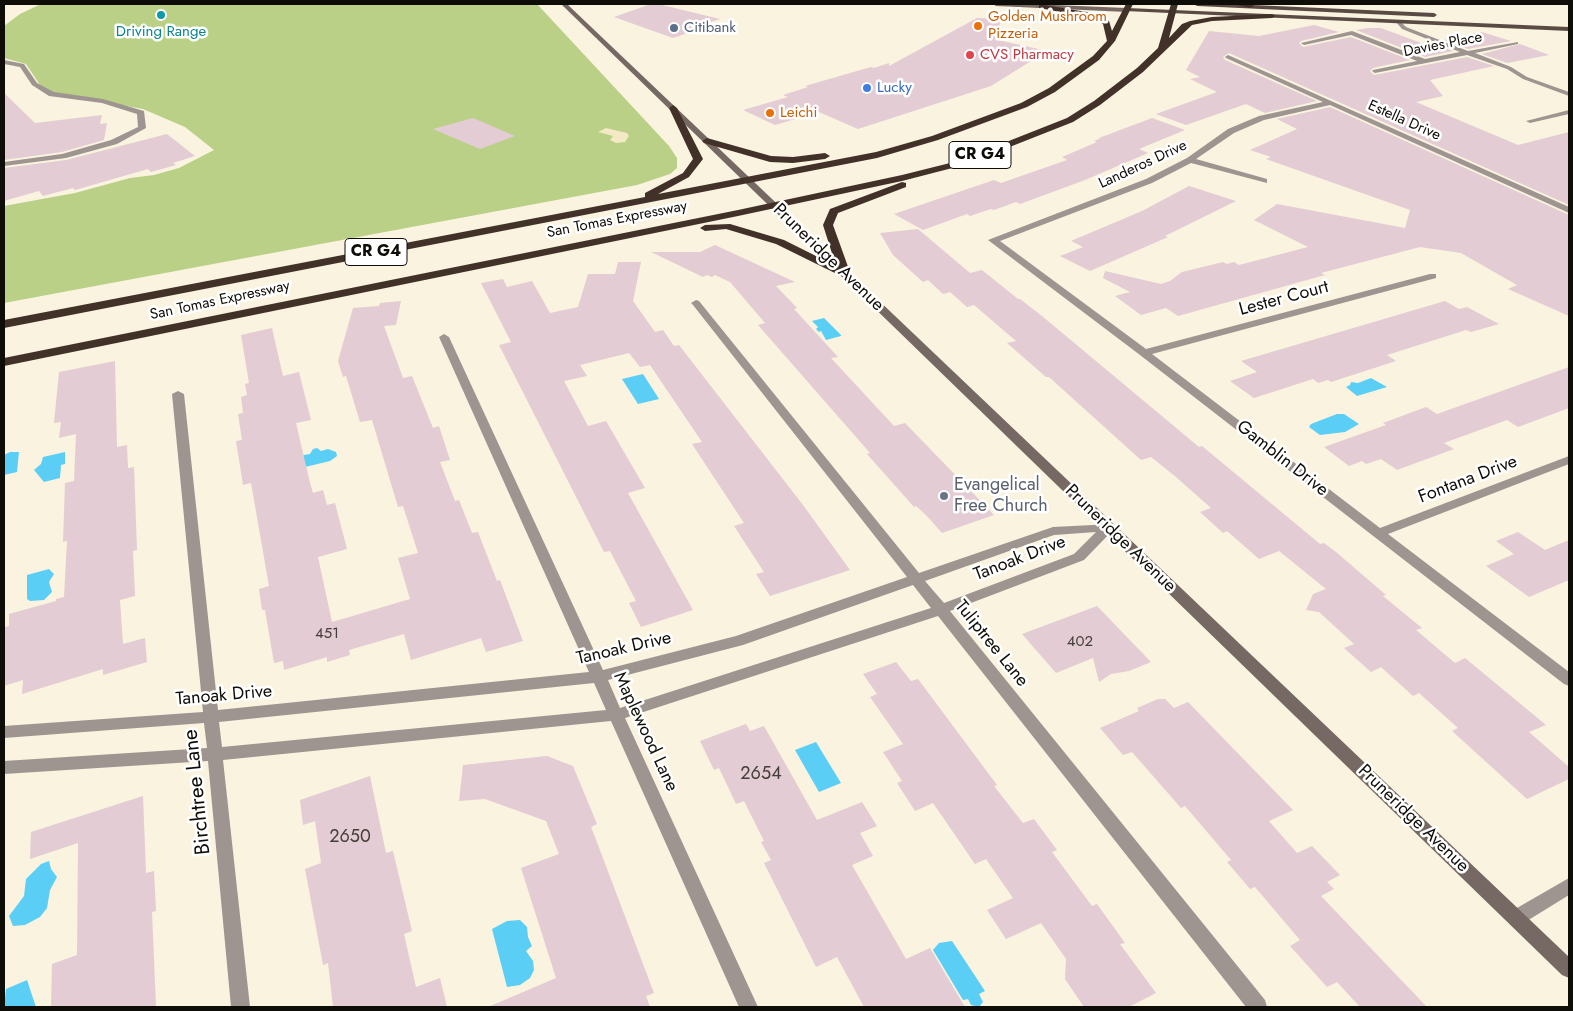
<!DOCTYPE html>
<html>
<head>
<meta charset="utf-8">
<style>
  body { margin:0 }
  #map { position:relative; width:1573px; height:1011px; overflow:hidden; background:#f9f3df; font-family:Jost,sans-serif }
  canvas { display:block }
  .frame { position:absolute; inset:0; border:5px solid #0f0d07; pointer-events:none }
</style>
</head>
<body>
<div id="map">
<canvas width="1573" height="1011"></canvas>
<div class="frame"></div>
</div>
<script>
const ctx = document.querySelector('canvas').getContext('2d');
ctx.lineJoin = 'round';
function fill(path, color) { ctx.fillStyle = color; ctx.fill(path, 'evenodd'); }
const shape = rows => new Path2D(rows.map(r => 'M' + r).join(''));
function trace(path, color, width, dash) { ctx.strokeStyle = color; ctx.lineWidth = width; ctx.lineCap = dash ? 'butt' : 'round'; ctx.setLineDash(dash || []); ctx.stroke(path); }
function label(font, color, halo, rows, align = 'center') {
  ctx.font = font + ' Jost,sans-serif'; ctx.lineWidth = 5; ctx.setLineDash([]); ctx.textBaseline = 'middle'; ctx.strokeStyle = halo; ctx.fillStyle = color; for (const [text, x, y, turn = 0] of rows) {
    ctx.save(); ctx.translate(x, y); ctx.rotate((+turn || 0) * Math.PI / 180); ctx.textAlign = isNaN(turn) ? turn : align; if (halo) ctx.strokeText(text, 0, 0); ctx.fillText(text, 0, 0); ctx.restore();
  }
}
fill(shape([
  [41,4,537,4,669,146,677,158,677,168,670,174,637,185,4,303,4,206,75,193,130,178,154,175,179,168,214,150,185,127,143,109,55,93,40,85,26,64,4,58,4,26,20,14]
]), '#bad087');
fill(shape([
  [606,128,627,133,629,136,625,142,616,143,610,140,613,136,598,132]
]), '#f3e9c4');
fill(shape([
  [824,318,841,335,841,336,826,340,821,331,819,332,816,329,818,327,812,321],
  [643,374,659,399,638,404,622,379],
  [1371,378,1387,387,1357,396,1346,387,1350,385,1351,382,1358,383],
  [1337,414,1344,414,1359,424,1345,432,1320,435,1309,427,1311,424],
  [317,448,321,451,328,449,336,452,337,456,330,461,305,467,296,461,304,455,310,454,313,449],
  [10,452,19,452,17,472,4,475,4,455],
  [65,452,65,464,61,465,60,478,44,482,34,470,41,464,43,457],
  [49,569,54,574,49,582,52,592,44,600,30,601,27,599,27,575],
  [816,742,841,783,819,792,795,750],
  [49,861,51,869,57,877,50,890,47,908,40,917,25,925,13,926,9,916,24,896,26,879,41,864],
  [520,920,527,927,528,937,532,946,526,951,533,961,534,970,530,978,520,985,507,987,492,929,507,921],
  [952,941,985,991,979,994,983,1002,979,1007,971,1005,968,999,963,1000,933,950,939,943],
  [27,980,36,1007,4,1007,6,989]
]), '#5bcef6');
fill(shape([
  [651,4,658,4,720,19,704,24,709,26,673,38,614,17],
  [977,18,1000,19,998,40,1047,51,991,86,858,129,819,112,775,125,743,110,788,97,783,95,808,87,805,86,871,67,874,68,889,63,889,66],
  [1314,25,1339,32,1301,41,1299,43,1303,47,1351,37,1410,60,1373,68,1370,71,1374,75,1467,57,1494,66,1430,80,1443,96,1416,102,1518,145,1569,132,1569,205,1229,53,1223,57,1225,60,1317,101,1265,113,1246,104,1186,125,1156,114,1217,92,1190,79,1200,77,1186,70,1209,31,1259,36],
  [1368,28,1381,28,1424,44,1431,42,1453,51,1425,57,1356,30],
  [1482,32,1511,41,1468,49,1444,40],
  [1520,44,1549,55,1507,63,1482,54],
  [4,93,35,123,102,115,100,124,107,123,104,140,62,152,4,160],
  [1330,107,1569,215,1569,316,1508,289,1517,285,1461,253,1420,247,1321,273,1325,275,1178,316,1166,308,1141,315,1115,296,1130,292,1103,278,1105,271,1161,284,1170,281,1182,272,1223,262,1227,264,1234,262,1239,265,1308,247,1254,220,1277,204,1405,228,1410,210,1266,159,1271,157,1250,150,1297,129,1277,119],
  [473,118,515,136,480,149,433,129],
  [1152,118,1185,130,1139,149,1148,153,1085,180,1020,204,1016,202,994,210,991,209,970,216,967,214,923,230,894,214,994,180,1001,183,1067,160,1062,157,1097,142,1094,141,1101,138,1099,138],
  [167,134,195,156,173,163,176,165,151,172,148,169,75,190,73,188,43,196,39,191,4,201,4,168,66,160],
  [1189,186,1236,201,1165,236,1168,237,1090,271,1060,256,1083,247,1071,241,1142,211],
  [918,229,970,273,982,270,1018,299,1020,299,1042,316,1199,447,1202,446,1320,544,1324,543,1336,552,1386,595,1383,596,1422,628,1416,630,1455,663,1465,658,1546,725,1529,732,1569,767,1569,779,1527,799,1452,731,1458,728,1419,693,1413,696,1381,667,1371,672,1344,648,1354,644,1319,612,1306,610,1313,594,1326,589,1279,551,1259,559,1227,531,1223,533,1200,512,1211,508,1176,477,1151,457,1141,460,1049,377,1046,377,1007,343,1016,341,974,305,967,307,950,292,943,294,928,280,923,282,893,255,880,233],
  [715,245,795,282,776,286,797,308,794,309,838,357,831,358,894,426,905,423,994,515,942,533,926,515,916,506,914,507,867,454,870,453,758,325,765,323,730,282,715,275,712,277,707,275,703,277,651,252,700,252],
  [618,262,641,262,633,301,655,332,663,330,674,346,679,345,803,505,850,570,770,596,756,574,764,572,734,526,744,523,692,444,702,442,650,365,640,367,629,353,580,365,587,376,564,381,588,426,606,421,645,488,628,493,693,610,641,627,629,603,636,601,610,551,604,552,499,345,511,342,481,283,503,279,507,287,532,281,550,313,578,307,588,274,615,274],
  [401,301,396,325,384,326,403,378,412,376,433,428,439,426,450,460,440,462,455,501,459,500,472,533,478,532,497,581,500,580,523,641,486,652,481,638,411,660,404,634,349,650,350,655,327,662,327,657,284,670,283,661,274,663,265,610,262,610,259,589,269,586,251,483,243,485,236,441,242,440,238,414,243,413,241,397,247,395,245,384,249,383,241,335,272,328,283,376,299,372,311,420,296,423,310,483,313,493,323,490,327,505,335,503,347,549,318,557,332,622,410,599,398,558,418,553,403,506,398,507,372,420,360,422,346,376,343,377,338,361,353,308,379,306,380,303],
  [1445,301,1459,309,1467,307,1499,324,1471,332,1466,330,1387,355,1396,361,1331,382,1328,380,1318,383,1313,379,1254,398,1230,381,1257,372,1241,361],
  [115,361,117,447,127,445,128,468,134,467,137,550,133,551,135,596,120,600,123,644,145,638,147,662,103,675,103,669,22,694,23,680,4,686,4,627,9,626,9,614,56,601,56,599,64,597,67,541,63,542,65,483,74,481,76,434,59,438,61,422,54,423,59,372],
  [1569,367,1569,408,1518,427,1507,420,1444,443,1454,449,1397,470,1381,459,1366,464,1362,461,1349,466,1324,447,1386,425,1383,423,1426,407,1437,414],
  [1518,532,1545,550,1569,540,1569,580,1529,597,1486,566,1514,554,1496,541],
  [1097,606,1151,662,1129,671,1111,674,1099,682,1093,658,1056,673,1022,634],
  [896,662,911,681,918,679,997,785,994,786,1023,823,1034,819,1057,850,1052,852,1092,906,1097,904,1125,943,1120,944,1156,993,1129,1007,1084,1007,1065,979,1066,959,1041,923,1006,939,987,910,1013,898,986,859,975,864,933,803,915,811,897,783,902,781,883,752,903,744,870,697,877,694,863,674],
  [1158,699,1165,699,1174,708,1188,702,1293,810,1269,821,1297,853,1312,846,1340,875,1327,882,1334,889,1321,896,1427,1007,1360,1007,1337,982,1327,987,1290,946,1300,940,1255,887,1250,889,1227,862,1231,860,1185,806,1181,808,1132,752,1123,755,1100,728,1139,711,1137,708],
  [746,724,750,731,764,726,817,820,862,802,877,826,860,833,873,856,852,865,906,959,930,948,965,1007,864,1007,837,957,816,967,764,863,771,860,761,842,764,841,744,801,736,804,719,768,714,770,700,741],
  [547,756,573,766,597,824,591,827,595,837,654,993,646,996,650,1007,488,1007,556,978,521,868,559,854,546,821,485,799,459,801,463,765],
  [370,776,386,853,393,851,412,931,404,934,416,987,440,978,447,1007,333,1007,328,963,323,965,305,869,321,863,315,821,303,825,300,800],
  [143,796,146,873,154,871,156,911,152,912,156,1007,51,1007,52,964,77,955,78,843,30,859,31,832]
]), '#e3ccd3');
fill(shape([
  [1399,20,1406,27,1468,51,1518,42,1518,44,1475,53,1511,67,1527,77,1569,92,1569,96,1523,79,1507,69,1467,55,1375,73,1372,71,1373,70,1417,61,1351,35,1304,45,1301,43,1352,31,1425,59,1460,52,1402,29,1396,22,1399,20],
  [1228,55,1569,207,1569,213,1330,105,1264,120,1234,133,1196,159,1267,179,1267,183,1191,163,1152,183,1000,241,1146,349,1430,274,1436,274,1436,278,1152,354,1380,528,1569,456,1569,464,1388,534,1569,672,1569,686,1564,684,1140,355,988,240,1146,179,1187,158,1228,129,1259,116,1323,102,1226,58,1225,57,1228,55],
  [4,60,24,64,37,83,54,92,103,99,144,111,146,128,117,144,66,158,4,166,4,162,62,154,111,140,138,127,137,114,102,103,49,96,32,85,20,67,4,64,4,60],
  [1569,110,1569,114,1530,123,1526,121,1569,110],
  [696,300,699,301,919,573,1053,527,1113,524,1114,527,1113,530,1084,560,950,611,1265,1000,1267,1007,1246,1007,938,616,625,718,758,1007,739,1007,611,721,223,760,250,1007,231,1007,208,761,4,774,4,761,207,748,204,723,4,738,4,726,203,712,172,394,178,391,184,394,218,710,589,672,439,337,444,334,449,337,603,670,736,636,907,577,693,305,691,303,696,300],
  [1096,532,1074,554,944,603,925,581,1054,535,1096,532],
  [913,585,931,608,620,708,608,680,743,645,913,585],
  [594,683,606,710,222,747,219,722,594,683],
  [1569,878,1569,895,1522,924,1516,926,1510,924,1507,918,1510,912,1569,878]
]), '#9e9591');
fill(shape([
  [561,4,567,4,1569,957,1569,978,1562,975,561,4],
  [993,4,1030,4,1127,8,1130,10,1127,12,996,6,993,4]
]), '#766963');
fill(shape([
  [1194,4,1230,4,1434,13,1437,15,1434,17,1197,6,1194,4],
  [1127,8,1569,27,1569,31,1125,11,1127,8]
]), '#594a43');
fill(shape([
  [1039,4,1092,13,1109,21,1112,31,1126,4,1133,4,1115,41,1099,60,1055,92,1027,107,938,140,877,158,4,328,4,320,645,197,645,193,683,173,693,159,669,108,673,105,677,108,703,159,689,177,658,194,876,152,932,136,1021,103,1049,88,1093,56,1107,41,1103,24,1087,17,1039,8,1039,4],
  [1171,4,1178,4,1169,38,1182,24,1190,21,1212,17,1272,14,1276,16,1272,18,1212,21,1192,25,1143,72,1100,105,1073,122,964,165,902,181,738,216,4,366,4,358,738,210,902,175,958,161,1067,118,1094,101,1137,68,1158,48,1171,4],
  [1233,4,1249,4,1254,6,1250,8,1233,4],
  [707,138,771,156,793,157,825,153,830,156,825,159,793,163,770,162,704,143,702,141,707,138],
  [902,182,906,183,906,187,838,213,833,225,851,275,845,278,776,244,726,229,705,231,700,228,705,225,730,224,784,240,836,266,823,225,830,209,902,182]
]), '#413129');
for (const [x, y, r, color] of [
  [161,15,5,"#0f9aa8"],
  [978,26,5,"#e8710a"],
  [674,28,5,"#5c6f8a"],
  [970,55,5,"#e0444e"],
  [867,88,5,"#3f7fe0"],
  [770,113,5,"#e8710a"],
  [944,496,5,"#6b7280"]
]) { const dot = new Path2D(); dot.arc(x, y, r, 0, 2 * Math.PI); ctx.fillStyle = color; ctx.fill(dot); trace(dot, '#fff', 2); }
label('15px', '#c56008', '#fff', [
  ["Golden Mushroom",988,17],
  ["Pizzeria",988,34],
  ["Leichi",780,113]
], 'left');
label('15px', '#4e5e75', '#fff', [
  ["Citibank",684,28]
], 'left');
label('15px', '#0d838f', '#fff', [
  ["Driving Range",161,32]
]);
label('15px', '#0f0d07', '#fff', [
  ["Davies Place",1443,45,-11],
  ["Estella Drive",1404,121,24],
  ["Landeros Drive",1143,165,-25],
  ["San Tomas Expressway",617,220,-11],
  ["San Tomas Expressway",220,301,-12]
]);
label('15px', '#be3a42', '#fff', [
  ["CVS Pharmacy",980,55]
], 'left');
label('15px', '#366cbe', '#fff', [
  ["Lucky",877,88]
], 'left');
label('15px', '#443d3a', null, [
  ["451",327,634],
  ["402",1080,642]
]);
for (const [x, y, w] of [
  [980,155,62],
  [376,252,62]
]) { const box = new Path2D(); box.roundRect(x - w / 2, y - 13.5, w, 27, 4); ctx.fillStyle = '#fff'; ctx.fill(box); trace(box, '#0f0d07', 1); }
label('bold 16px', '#0f0d07', null, [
  ["CR G4",980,155],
  ["CR G4",376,252]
]);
label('18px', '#0f0d07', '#fff', [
  ["Pruneridge Avenue",828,258,44],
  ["Lester Court",1284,299,-15],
  ["Gamblin Drive",1282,459,38],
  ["Fontana Drive",1468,480,-21],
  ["Pruneridge Avenue",1120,539,44],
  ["Tanoak Drive",1020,559,-21],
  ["Tuliptree Lane",991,644,51],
  ["Tanoak Drive",624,649,-13],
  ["Tanoak Drive",224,696,-5],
  ["Maplewood Lane",645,732,65],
  ["Pruneridge Avenue",1413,819,44]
]);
label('18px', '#5b616d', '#fff', [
  ["Evangelical",954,486],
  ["Free Church",954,507]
], 'left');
label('18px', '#443d3a', null, [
  ["2654",761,775],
  ["2650",350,838]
]);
label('21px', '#0f0d07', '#fff', [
  ["Birchtree Lane",198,792,-96]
]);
</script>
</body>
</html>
